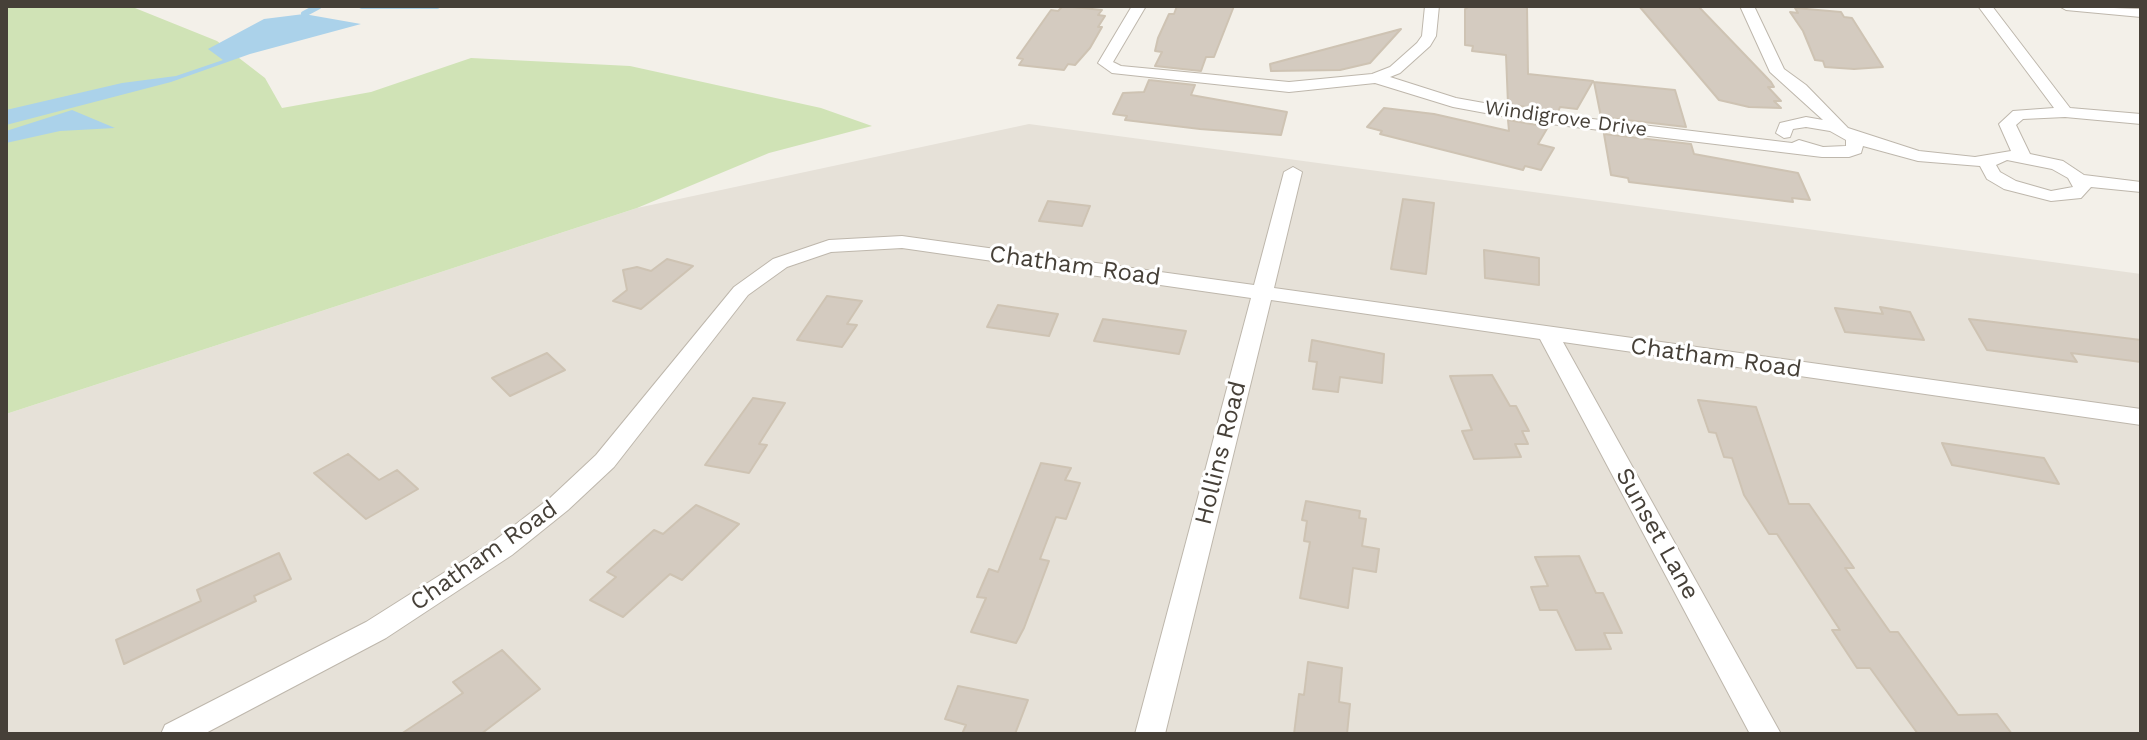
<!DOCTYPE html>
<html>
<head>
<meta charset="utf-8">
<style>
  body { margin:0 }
  #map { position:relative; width:2147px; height:740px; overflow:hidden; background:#f3f0e9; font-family:"Work Sans",sans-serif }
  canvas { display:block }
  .frame { position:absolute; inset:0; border:8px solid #464038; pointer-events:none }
</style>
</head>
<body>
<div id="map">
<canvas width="2147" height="740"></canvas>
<div class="frame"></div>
</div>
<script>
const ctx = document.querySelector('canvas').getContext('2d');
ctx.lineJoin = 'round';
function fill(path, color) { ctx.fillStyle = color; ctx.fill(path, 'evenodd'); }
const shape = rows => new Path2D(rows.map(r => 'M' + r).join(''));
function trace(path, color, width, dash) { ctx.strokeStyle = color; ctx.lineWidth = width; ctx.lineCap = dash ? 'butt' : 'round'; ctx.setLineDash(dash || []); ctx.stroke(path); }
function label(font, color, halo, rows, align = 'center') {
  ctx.font = font + ' "Work Sans",sans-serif'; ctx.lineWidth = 6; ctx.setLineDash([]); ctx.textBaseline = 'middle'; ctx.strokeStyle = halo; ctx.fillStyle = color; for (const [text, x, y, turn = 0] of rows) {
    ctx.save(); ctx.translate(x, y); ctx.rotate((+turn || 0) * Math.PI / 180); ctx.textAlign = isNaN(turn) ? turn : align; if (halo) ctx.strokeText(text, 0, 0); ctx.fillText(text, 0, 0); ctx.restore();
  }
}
fill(shape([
  [1029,124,2141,274,2141,734,6,734,6,414,637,208]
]), '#e6e1d8');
fill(shape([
  [45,6,130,6,217,41,265,78,282,108,371,92,471,58,630,66,821,108,872,126,769,153,637,208,6,414,6,8]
]), '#d0e3b6');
fill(shape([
  [304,14,361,24,250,54,171,82,6,125,6,110,122,83,176,76,223,60,208,49,264,19],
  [72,110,115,128,60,131,6,143,6,131]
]), '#abd2ea');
trace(shape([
  [362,6,437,6],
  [304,14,319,6]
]), '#abd2ea', 6);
const building = shape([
  [1063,6,1102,10,1098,15,1105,16,1098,27,1102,27,1090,48,1075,65,1068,64,1064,70,1019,65,1023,59,1017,58,1051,10,1058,11,1063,6],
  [1177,6,1234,6,1214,57,1206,57,1201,71,1155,66,1162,52,1155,51,1158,38,1169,14,1174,14,1177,6],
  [1470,6,1527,6,1528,74,1593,81,1577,109,1560,107,1558,112,1508,104,1506,55,1472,51,1473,46,1465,45,1465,9,1470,6],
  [1639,6,1698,6,1771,82,1774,87,1768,87,1781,101,1774,101,1781,108,1749,107,1719,100,1639,6],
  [1795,8,1841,12,1844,17,1852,18,1883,67,1854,69,1825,67,1823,61,1815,60,1803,31,1790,12,1798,13,1795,8],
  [1401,29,1370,63,1340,70,1271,71,1270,64,1401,29],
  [1149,80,1195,85,1191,95,1287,112,1281,135,1200,129,1125,120,1127,116,1113,114,1123,93,1144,92,1149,80],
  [1594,82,1675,90,1686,127,1601,117,1594,82],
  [1384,108,1434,114,1509,131,1508,120,1548,127,1538,144,1554,148,1541,170,1525,166,1523,170,1380,134,1382,131,1367,127,1384,108],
  [1604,134,1691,144,1694,154,1798,173,1810,200,1792,198,1793,202,1629,182,1628,178,1611,175,1604,134],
  [1403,199,1434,203,1426,274,1391,269,1403,199],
  [1048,201,1090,206,1082,226,1039,221,1048,201],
  [1484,250,1539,258,1539,285,1485,278,1484,250],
  [667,259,693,266,641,309,613,301,627,290,623,270,637,267,651,271,667,259],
  [827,296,862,301,847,324,857,325,842,347,797,340,827,296],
  [998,305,1058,314,1049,336,987,327,998,305],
  [1880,307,1910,312,1924,340,1845,332,1835,308,1883,314,1880,307],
  [1103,319,1186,331,1179,354,1094,341,1103,319],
  [1969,319,2141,340,2141,362,2071,353,2077,362,1987,350,1969,319],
  [1312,340,1384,354,1382,383,1340,377,1338,392,1313,389,1317,362,1309,361,1312,340],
  [547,353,565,370,510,396,492,378,547,353],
  [1492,375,1510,406,1516,406,1529,431,1522,431,1528,444,1515,444,1521,457,1474,459,1462,431,1472,430,1450,376,1492,375],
  [753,398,785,403,759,444,767,445,749,473,705,465,753,398],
  [1698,400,1756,407,1789,504,1809,504,1854,568,1845,568,1890,632,1898,632,1958,715,1997,714,2012,734,1918,734,1870,668,1857,668,1832,630,1840,630,1777,534,1769,534,1744,495,1732,458,1724,457,1716,433,1709,432,1698,400],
  [1942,443,2044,458,2059,484,1952,465,1942,443],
  [348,454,379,480,397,470,418,489,366,519,314,473,348,454],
  [1041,463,1071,468,1065,480,1080,483,1066,519,1056,517,1040,559,1049,561,1024,628,1016,643,971,632,986,598,977,597,989,569,998,572,1041,463],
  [1306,501,1360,511,1359,518,1366,519,1362,546,1379,549,1376,572,1353,568,1348,608,1300,598,1310,542,1304,541,1307,521,1302,520,1306,501],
  [696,505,739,524,682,580,670,574,623,617,590,600,616,577,607,572,654,530,663,534,696,505],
  [279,553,291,579,254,596,256,601,124,664,116,640,201,601,197,590,279,553],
  [1579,556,1596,593,1603,593,1622,633,1604,633,1611,649,1576,650,1557,610,1540,610,1531,587,1548,586,1535,557,1579,556],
  [502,650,540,689,481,734,401,734,463,693,453,682,502,650],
  [1308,662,1342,668,1339,702,1350,704,1347,734,1294,734,1299,694,1304,695,1308,662],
  [958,686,1028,700,1015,734,962,734,966,725,945,719,958,686]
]);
fill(building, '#d4cbc0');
trace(building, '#cec3b3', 2);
const street = shape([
  [1132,6,1146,6,1113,62,1121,66,1289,82,1372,74,1390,67,1417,43,1422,36,1425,6,1439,6,1436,36,1430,46,1400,73,1390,77,1456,98,1534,112,1792,143,1799,140,1823,147,1846,146,1846,140,1830,131,1806,127,1793,129,1790,137,1784,138,1776,133,1780,123,1806,117,1823,120,1770,72,1740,6,1754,6,1784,69,1806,85,1848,128,1919,151,1975,157,2011,151,1999,124,2013,111,2054,108,1978,6,1992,6,2070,108,2141,114,2141,124,2065,117,2023,119,2016,125,2030,154,2063,161,2084,175,2141,182,2141,192,2091,187,2081,198,2051,201,2004,189,1987,179,1980,166,1918,161,1863,146,1861,153,1849,157,1822,157,1534,122,1453,107,1375,83,1289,92,1112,73,1098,63,1132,6],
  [2007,160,2052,169,2068,178,2073,187,2051,191,2016,181,2000,172,1996,165,2007,160],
  [2059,6,2141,9,2141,17,2066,10,2059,6],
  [1293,167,1302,172,1274,288,2141,409,2141,425,1563,342,1781,734,1750,734,1540,339,1271,300,1165,734,1135,734,1251,298,902,248,831,252,787,267,748,295,614,467,568,510,512,555,386,638,204,734,161,734,165,725,366,622,494,541,550,498,596,455,734,287,773,259,829,240,902,236,1254,285,1284,172,1293,167]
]);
trace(street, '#beb7ac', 2);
fill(street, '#fff');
label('20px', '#464038', '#fff', [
  ["Windigrove Drive",1566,119,8]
]);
label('24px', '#464038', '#fff', [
  ["Chatham Road",1075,266,8],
  ["Chatham Road",1716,358,8],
  ["Hollins Road",1221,453,-76],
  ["Sunset Lane",1657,534,61],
  ["Chatham Road",484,556,-35]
]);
</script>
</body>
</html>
